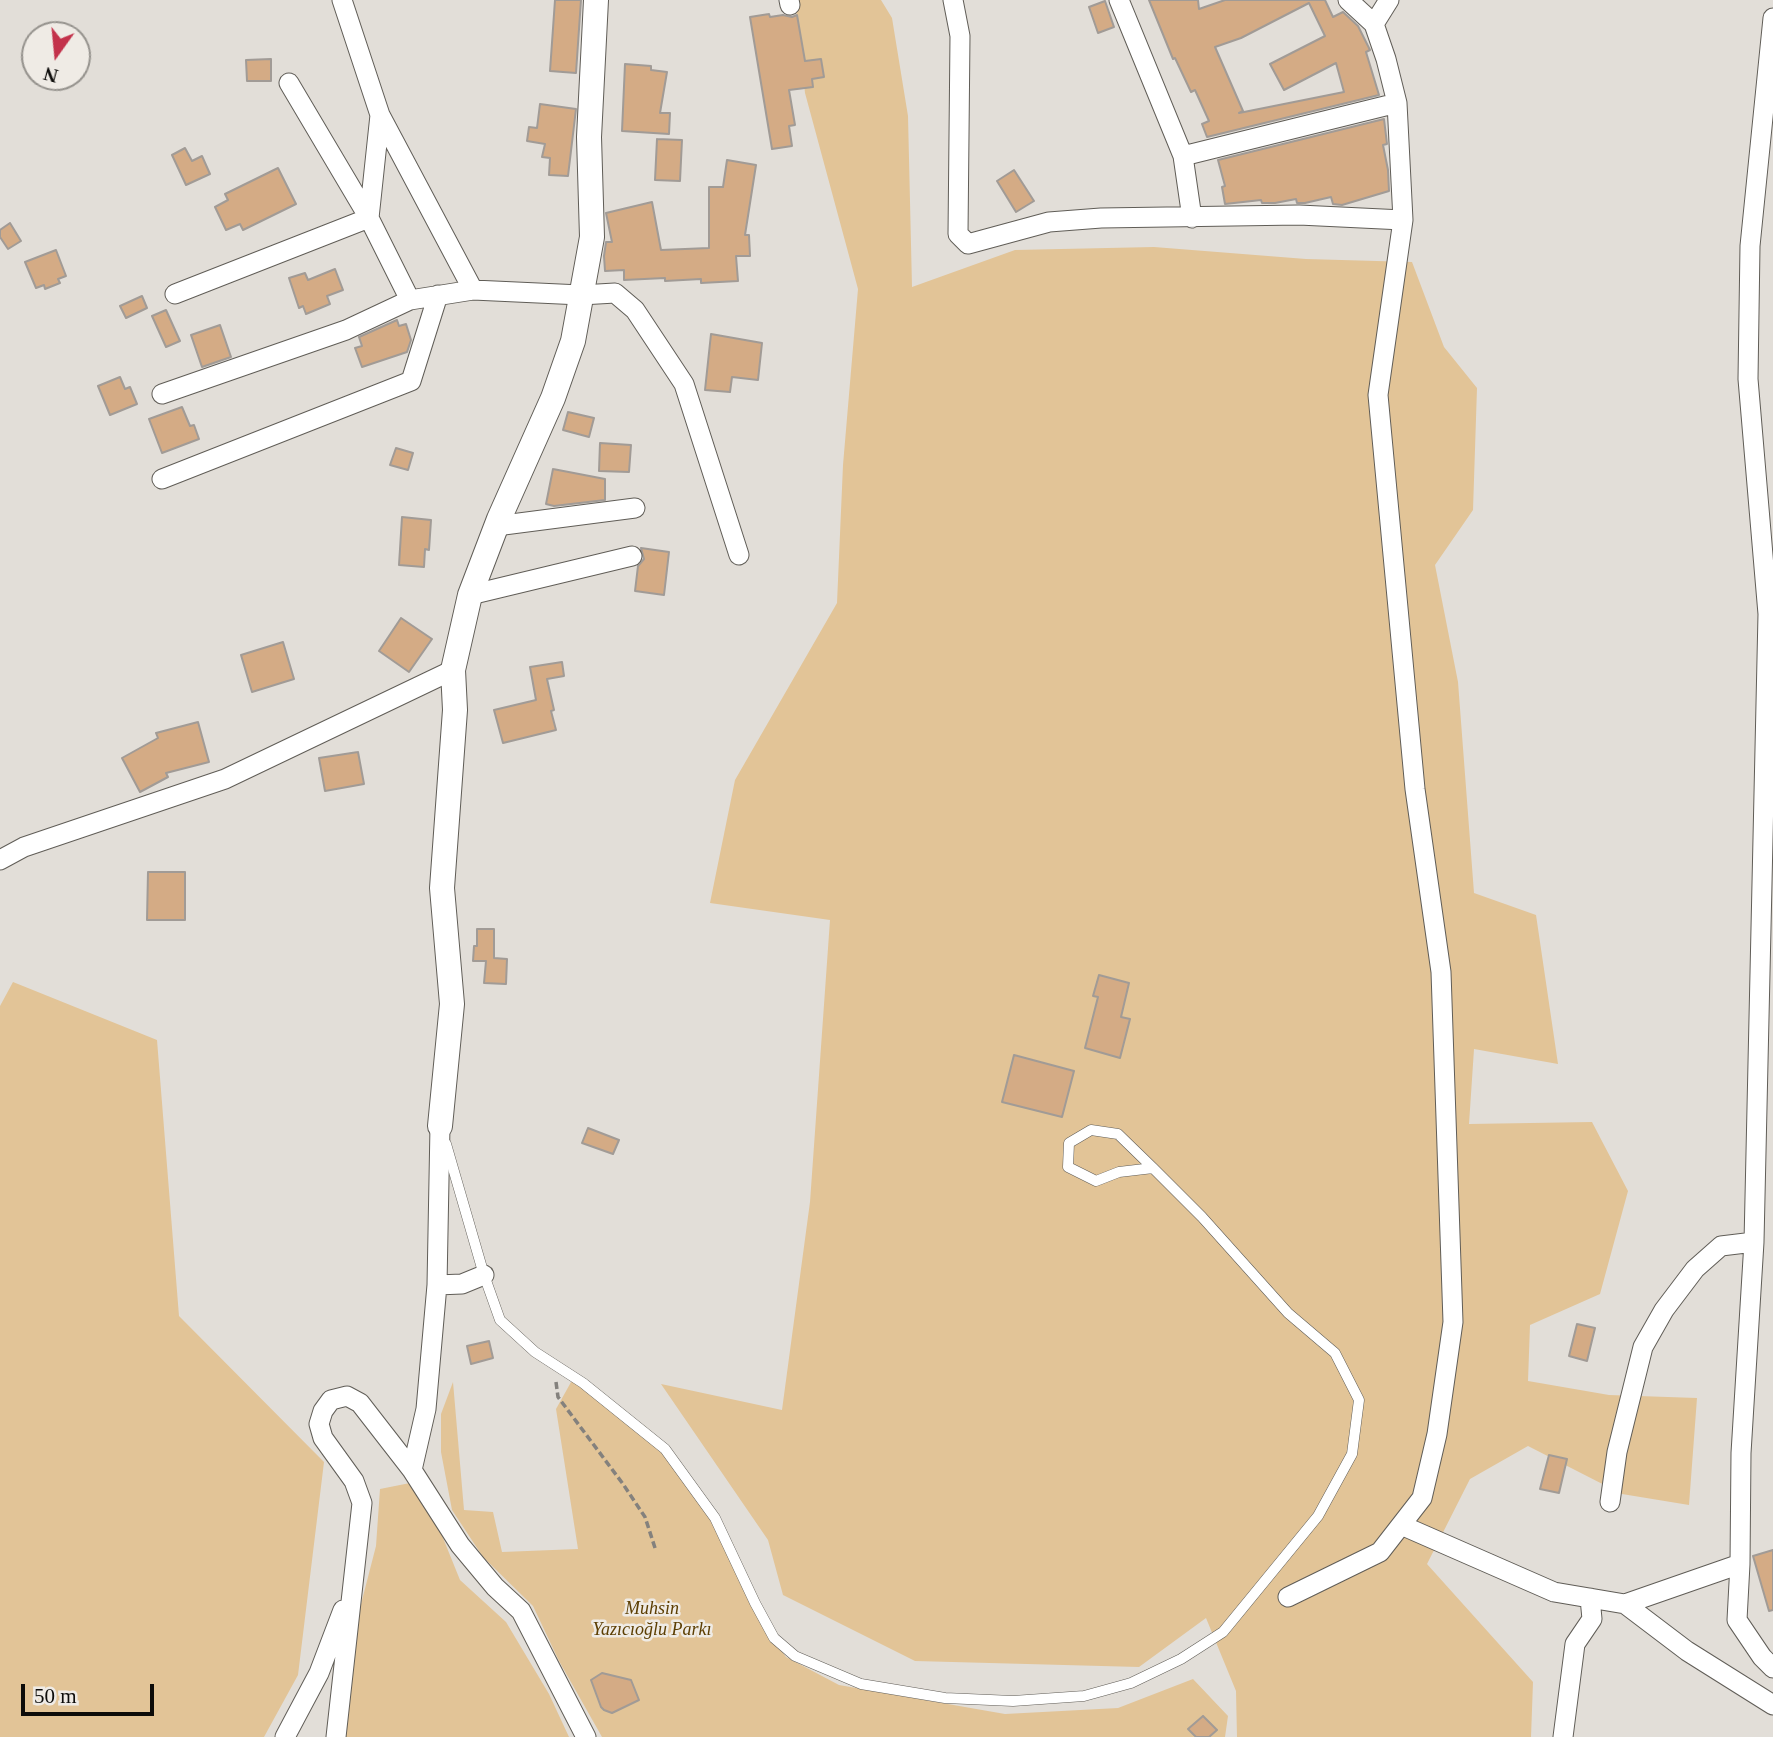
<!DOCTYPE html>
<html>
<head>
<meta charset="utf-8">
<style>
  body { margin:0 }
  #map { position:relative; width:1773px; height:1737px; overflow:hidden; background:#e2ded8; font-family:"Times New Roman",serif }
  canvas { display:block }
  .north { position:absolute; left:21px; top:21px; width:70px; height:70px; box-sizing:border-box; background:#efebe5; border:2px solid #95928d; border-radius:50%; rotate:195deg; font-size:19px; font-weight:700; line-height:28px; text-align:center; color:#0d0c0a }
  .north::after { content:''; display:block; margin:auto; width:24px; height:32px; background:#c3324b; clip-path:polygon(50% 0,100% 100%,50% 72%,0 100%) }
  .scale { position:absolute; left:21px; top:1684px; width:133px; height:32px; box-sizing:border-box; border:4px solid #0d0c0a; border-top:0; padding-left:9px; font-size:21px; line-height:24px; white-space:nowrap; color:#0d0c0a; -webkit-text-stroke:5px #efebe5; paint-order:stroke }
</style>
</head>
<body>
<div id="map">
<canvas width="1773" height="1737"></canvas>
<div class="north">N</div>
<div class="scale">50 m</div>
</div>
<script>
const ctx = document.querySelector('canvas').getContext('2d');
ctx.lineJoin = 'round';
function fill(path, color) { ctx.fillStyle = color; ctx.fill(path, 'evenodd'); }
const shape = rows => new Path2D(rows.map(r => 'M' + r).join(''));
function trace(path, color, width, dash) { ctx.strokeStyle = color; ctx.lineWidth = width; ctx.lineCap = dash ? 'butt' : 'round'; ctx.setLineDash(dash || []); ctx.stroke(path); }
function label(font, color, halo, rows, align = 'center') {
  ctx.font = font + ' "Times New Roman",serif'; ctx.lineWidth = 5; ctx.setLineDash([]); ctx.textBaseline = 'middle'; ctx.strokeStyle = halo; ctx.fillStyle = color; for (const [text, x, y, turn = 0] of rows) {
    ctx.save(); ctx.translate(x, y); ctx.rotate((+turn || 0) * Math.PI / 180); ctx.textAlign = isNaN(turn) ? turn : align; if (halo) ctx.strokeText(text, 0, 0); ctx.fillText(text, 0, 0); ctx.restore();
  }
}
fill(shape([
  [795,0,881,0,892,18,908,116,912,287,1015,250,1154,247,1306,259,1412,262,1444,347,1477,388,1473,510,1435,565,1458,682,1474,893,1536,915,1558,1064,1474,1049,1469,1124,1592,1122,1628,1191,1600,1294,1530,1325,1528,1381,1609,1395,1697,1398,1689,1505,1622,1494,1528,1446,1470,1479,1427,1564,1533,1682,1531,1737,1237,1737,1236,1691,1206,1618,1139,1667,915,1661,783,1595,768,1540,661,1384,782,1410,810,1202,830,920,710,903,735,780,837,603,843,465,858,289,805,93],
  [13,982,157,1040,179,1316,324,1462,298,1675,264,1737,0,1737,0,1006],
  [575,1375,646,1427,733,1544,759,1617,786,1657,839,1685,1005,1714,1118,1708,1193,1679,1228,1716,1225,1737,602,1737,559,1661,533,1606,483,1557,452,1510,441,1452,441,1414,453,1382,464,1510,493,1512,502,1552,578,1549,556,1409],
  [420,1481,460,1580,506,1622,549,1694,569,1737,344,1737,360,1608,376,1546,380,1489]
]), '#e2c497');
const building = shape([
  [555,0,581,0,576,73,550,71,555,0],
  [1149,0,1198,0,1199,9,1225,0,1325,0,1333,17,1343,12,1358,26,1370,50,1366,52,1379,95,1207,137,1202,124,1209,121,1195,90,1191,92,1175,58,1173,59,1149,0],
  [1309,3,1325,36,1270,64,1284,90,1336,63,1344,92,1239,113,1243,111,1215,47,1241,38,1309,3],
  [1105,1,1114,27,1098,33,1089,7,1105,1],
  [769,14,770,17,783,15,792,17,797,15,805,61,821,59,824,77,812,79,813,87,789,90,795,125,789,126,792,146,772,149,750,17,769,14],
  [271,59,271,81,247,81,246,60,271,59],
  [625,64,651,66,651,70,667,72,660,113,670,113,669,134,622,131,625,64],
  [540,104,576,109,568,176,549,175,550,158,542,157,545,144,527,141,529,127,537,128,540,104],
  [1384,119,1387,144,1383,145,1388,170,1389,191,1342,205,1333,204,1331,197,1305,203,1297,203,1296,199,1275,203,1262,203,1261,200,1225,204,1222,187,1225,186,1218,160,1384,119],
  [657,139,682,140,680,181,655,180,657,139],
  [185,148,192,161,202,156,210,174,186,185,172,155,185,148],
  [727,160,756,165,745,235,749,235,750,256,736,256,738,281,701,283,701,279,665,281,665,278,624,280,624,270,605,271,604,256,606,242,612,242,606,213,652,202,661,250,709,248,709,187,723,187,727,160],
  [278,168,296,204,243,230,240,224,226,230,215,207,228,200,225,194,278,168],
  [1014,170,1034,201,1016,212,997,181,1014,170],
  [10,223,21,241,8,249,0,237,0,230,10,223],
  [56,250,66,276,58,279,60,283,45,289,44,285,36,288,25,262,56,250],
  [335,269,343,290,327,296,330,304,306,314,303,306,299,308,289,278,305,273,308,280,335,269],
  [142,296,147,308,126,318,120,306,142,296],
  [166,310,180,341,166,347,152,316,166,310],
  [397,320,399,326,406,324,411,340,407,352,362,367,355,348,362,346,359,337,397,320],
  [220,325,231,357,202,367,191,335,220,325],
  [711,334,762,343,758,380,732,377,730,392,705,390,711,334],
  [120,377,125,389,130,387,137,404,110,415,98,386,120,377],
  [182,407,190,426,194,425,199,439,162,453,149,419,182,407],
  [568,412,594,418,589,437,563,430,568,412],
  [600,443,631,445,629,472,599,471,600,443],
  [396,448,413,453,408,470,390,465,396,448],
  [553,469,605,479,605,500,554,506,546,504,553,469],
  [402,517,431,520,429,550,425,549,424,567,399,565,402,517],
  [641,548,669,552,664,595,635,591,638,566,644,559,641,548],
  [401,618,432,639,409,672,379,651,401,618],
  [283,642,294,679,252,692,241,655,283,642],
  [562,662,564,676,547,679,554,710,551,711,556,730,503,743,494,710,536,700,530,667,562,662],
  [198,722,209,762,166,773,168,777,140,792,122,758,158,738,156,733,198,722],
  [358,752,364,784,325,791,319,758,358,752],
  [148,872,185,872,185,920,147,920,148,872],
  [477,929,494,929,494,958,507,959,506,984,484,983,486,961,473,961,474,946,477,946,477,929],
  [1099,975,1129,983,1121,1017,1130,1019,1120,1058,1085,1048,1098,997,1093,996,1099,975],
  [1014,1055,1074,1071,1062,1117,1002,1102,1014,1055],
  [588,1128,619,1140,613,1154,582,1143,588,1128],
  [1577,1324,1595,1328,1587,1361,1569,1356,1577,1324],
  [489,1341,493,1358,471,1364,467,1346,489,1341],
  [1549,1455,1567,1459,1559,1493,1540,1489,1549,1455],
  [1773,1550,1773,1610,1769,1611,1753,1556,1773,1550],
  [602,1673,631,1680,639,1700,612,1713,604,1710,601,1707,591,1680,602,1673],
  [1203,1716,1217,1730,1209,1737,1196,1737,1188,1729,1203,1716]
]);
fill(building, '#d4ab85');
trace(building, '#a19b96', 2);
const service = shape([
  [446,1144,484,1275,500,1320,535,1352,583,1383,665,1449,715,1518,755,1603,774,1638,795,1656,861,1684,945,1698,1013,1701,1084,1696,1131,1683,1181,1659,1223,1632,1318,1516,1352,1454,1359,1400,1335,1353,1288,1313,1202,1217,1153,1168,1118,1134,1091,1130,1069,1143,1068,1167,1096,1181,1119,1172,1153,1168]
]);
const minor = shape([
  [342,0,380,115,473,290],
  [789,0,790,5],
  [953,0,960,36,958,234,968,244,1049,222,1101,218,1299,215,1403,220],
  [1119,0,1183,156,1192,218],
  [1773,18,1750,246,1748,379,1768,614,1754,1242,1741,1453,1740,1564,1737,1620,1762,1657,1773,1668],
  [1374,24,1389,0],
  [289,83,369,218,410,300],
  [1183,156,1397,103],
  [175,294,369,218,380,115],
  [162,394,346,330,410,300,473,290,581,295,615,293,635,310,684,384,739,555],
  [162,479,411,381,438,295],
  [496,526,635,508],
  [470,595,632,556],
  [0,860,24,847,225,779,453,670],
  [437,1285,462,1284,484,1275],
  [412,1470,460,1545,495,1587,521,1611,586,1737],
  [1610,1502,1617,1452,1643,1347,1664,1310,1695,1269,1721,1246,1754,1242],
  [1401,1525,1554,1592,1625,1604,1740,1564],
  [1288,1597,1380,1552,1422,1498,1437,1434,1453,1322,1441,972,1415,789,1378,395,1403,220,1397,103,1386,59,1374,24,1348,0],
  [1625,1604,1687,1651,1773,1705],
  [285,1737,319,1673,343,1610],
  [336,1737,362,1503,354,1481,323,1438,319,1424,323,1411,331,1400,347,1396,360,1403,412,1470,426,1409,437,1285,440,1126],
  [1563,1737,1575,1644,1592,1619,1590,1598]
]);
const tertiary = shape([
  [440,1126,452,1004,442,888,455,710,453,670,470,595,499,519,553,398,573,341,592,237,589,137,596,0]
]);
trace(service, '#605d57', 11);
trace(minor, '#605d57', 21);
trace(tertiary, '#605d57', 26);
trace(shape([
  [556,1382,558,1397,623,1484,645,1517,656,1551]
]), '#84817d', 3.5, [7, 3.5]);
trace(service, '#fff', 10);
trace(minor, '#fff', 19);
trace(tertiary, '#fff', 24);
label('italic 18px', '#5c3e02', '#efebe5', [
  ["Muhsin",652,1609],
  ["Yazıcıoğlu Parkı",652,1630]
]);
</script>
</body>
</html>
